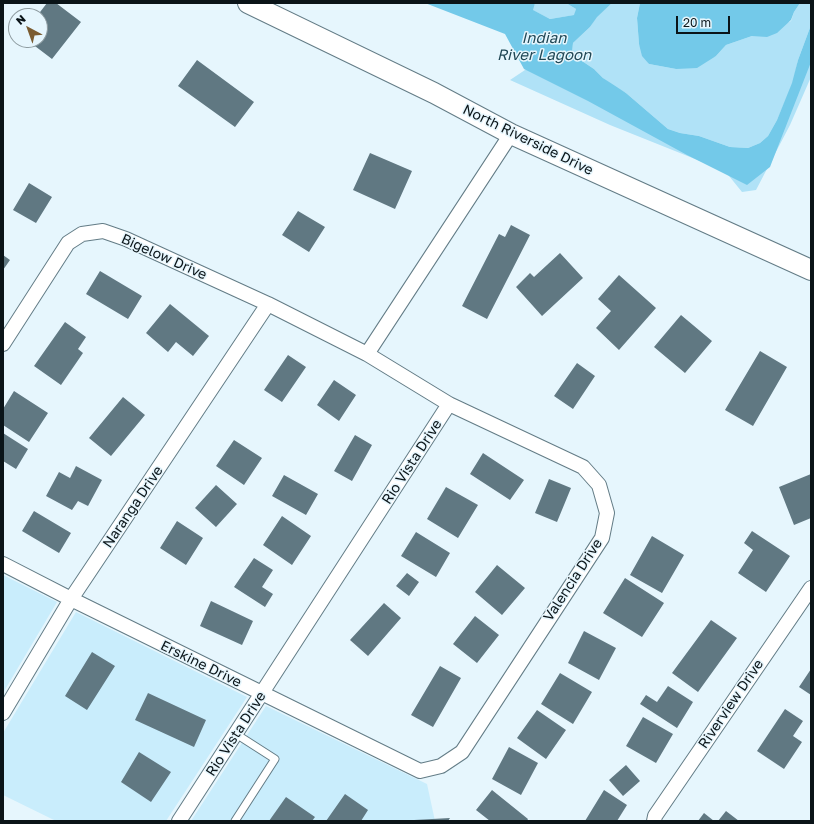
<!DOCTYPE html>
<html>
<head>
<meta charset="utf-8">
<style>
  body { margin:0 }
  #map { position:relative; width:814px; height:824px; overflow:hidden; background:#e6f6fd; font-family:"Golos Text",sans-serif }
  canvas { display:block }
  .frame { position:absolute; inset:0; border:4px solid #0a1418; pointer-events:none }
  .north { position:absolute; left:8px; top:8px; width:40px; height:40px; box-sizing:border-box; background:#e6f6fd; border:1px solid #8e9ca1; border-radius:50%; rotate:319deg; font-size:11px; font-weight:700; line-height:16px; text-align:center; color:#0a1418 }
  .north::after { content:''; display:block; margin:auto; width:14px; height:18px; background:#7a5c31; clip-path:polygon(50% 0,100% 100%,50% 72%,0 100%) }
  .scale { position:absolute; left:676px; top:16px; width:54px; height:18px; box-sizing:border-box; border:2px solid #0a1418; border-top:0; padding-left:5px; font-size:12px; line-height:14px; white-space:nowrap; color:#0a1418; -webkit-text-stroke:3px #e6f6fd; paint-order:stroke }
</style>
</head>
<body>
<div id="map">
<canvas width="814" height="824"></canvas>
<div class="frame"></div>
<div class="north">N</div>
<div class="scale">20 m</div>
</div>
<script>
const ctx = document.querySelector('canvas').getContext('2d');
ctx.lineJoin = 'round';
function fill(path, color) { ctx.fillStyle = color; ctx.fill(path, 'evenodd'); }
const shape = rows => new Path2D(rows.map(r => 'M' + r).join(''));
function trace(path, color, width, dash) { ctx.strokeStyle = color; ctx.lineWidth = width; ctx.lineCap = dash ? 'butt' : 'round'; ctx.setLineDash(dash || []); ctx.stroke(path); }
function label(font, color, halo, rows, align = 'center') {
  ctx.font = font + ' "Golos Text",sans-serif'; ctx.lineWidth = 3; ctx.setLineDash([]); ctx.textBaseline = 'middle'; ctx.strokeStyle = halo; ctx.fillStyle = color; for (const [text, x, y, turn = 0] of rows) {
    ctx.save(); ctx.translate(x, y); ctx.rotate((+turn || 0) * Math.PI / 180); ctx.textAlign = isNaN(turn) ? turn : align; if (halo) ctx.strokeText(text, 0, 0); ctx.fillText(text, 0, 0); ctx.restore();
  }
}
fill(shape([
  [3,575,57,602,3,693],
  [76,612,247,697,166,821,56,821,3,795,3,733],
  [266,706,427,784,435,821,191,821]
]), '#c9edfc');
fill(shape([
  [535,3,566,3,576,9,575,15,550,19,532,10],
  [612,3,640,3,637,18,639,44,649,64,676,69,716,56,726,45,752,36,758,36,791,21,794,12,800,3,811,3,811,25,798,60,793,83,777,120,768,136,760,143,748,148,730,147,699,136,680,133,668,129,626,93,615,87,603,78,594,69,579,59,572,53,573,43,590,27,596,17],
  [811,51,811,77,790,125,756,190,742,192,725,171,610,125,510,80,528,68,663,135,728,155,767,149]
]), '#b0e2f7');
fill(shape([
  [425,3,535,3,533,10,550,19,574,15,576,9,566,3,612,3,597,17,590,27,573,43,572,53,579,59,594,69,603,78,626,93,668,129,680,133,699,136,730,147,748,148,760,143,768,136,777,120,792,83,798,60,811,25,811,62,770,167,747,185,687,155,588,101,524,69,505,34],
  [640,3,800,3,794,12,791,20,777,33,767,37,752,36,726,45,716,56,697,68,676,69,649,64,642,56,639,44,637,18]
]), '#73c9e9');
fill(shape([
  [47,3,56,3,81,22,52,59,27,40,40,40,40,16,37,16],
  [197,60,254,102,235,127,178,86],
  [370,153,412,171,395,209,353,190],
  [29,183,52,197,36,223,13,210],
  [298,211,325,227,309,252,282,235],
  [511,225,530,235,487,319,462,306,499,234,505,237],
  [560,253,583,278,542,316,516,287,530,273,534,277],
  [3,255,10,260,3,270],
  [100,271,142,296,128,319,86,294],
  [619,275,656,308,619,350,596,328,611,311,598,299],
  [170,304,209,336,193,356,176,342,168,352,146,333],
  [681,315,712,341,685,373,654,347],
  [65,322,86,337,78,349,83,353,61,385,34,366],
  [760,351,787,367,753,426,725,410],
  [288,355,306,367,282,402,264,390],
  [577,363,595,376,573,409,554,396],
  [334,380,356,395,339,421,317,405],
  [14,391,48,413,29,442,3,425,3,409],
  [123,397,145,415,111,456,89,438],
  [3,433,28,449,16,469,3,461],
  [355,435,372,445,352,481,334,471],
  [234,440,262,458,244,485,216,466],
  [483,453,524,480,510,500,470,474],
  [76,466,102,480,88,506,78,501,72,510,46,496,59,472,70,478],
  [811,474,811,518,794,525,779,487],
  [284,475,318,494,306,515,272,496],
  [549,479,571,488,557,522,535,513],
  [216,485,237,504,216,527,195,508],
  [446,487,478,505,458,538,427,519],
  [34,511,71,533,59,553,22,531],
  [282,516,311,536,292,565,263,545],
  [177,521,203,538,186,565,160,548],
  [752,531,790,556,766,592,738,573,753,550,744,543],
  [416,532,450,553,436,577,401,556],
  [652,536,684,555,662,593,630,575],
  [254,558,273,570,262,587,273,594,265,607,234,587],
  [497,565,525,588,502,615,475,592],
  [407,573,419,582,409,596,396,586],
  [625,578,664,603,642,637,603,613],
  [211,601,253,621,242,645,200,626],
  [384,603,401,618,368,656,350,640],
  [475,616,499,635,477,663,453,644],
  [711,620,737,638,698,692,672,673],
  [584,631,616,648,599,680,568,663],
  [92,652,115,666,87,710,65,696],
  [440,666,461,678,433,727,411,715],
  [811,669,811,695,799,687],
  [560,673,592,692,573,724,541,704],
  [668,686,693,702,677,728,640,704,646,695,657,702],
  [148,693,206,720,194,747,135,720],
  [785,709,803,721,793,736,802,742,784,769,757,751],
  [537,710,566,730,546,759,517,738],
  [643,717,673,734,656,763,626,746],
  [509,747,538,763,521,795,492,779],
  [139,752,171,772,151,802,121,782],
  [626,765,640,781,623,796,609,780],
  [492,790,528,819,527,821,490,821,476,810],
  [604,790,627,805,617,821,585,821],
  [345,794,368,810,361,821,326,821],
  [286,797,315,817,312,821,269,821],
  [726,811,739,821,718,821],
  [704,813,714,821,698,821],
  [450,818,448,821,414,821,414,820]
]), '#607882');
const lane = shape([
  [235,821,275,759,236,734]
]);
const street = shape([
  [3,344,68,243,82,234,103,231,126,239,268,304,367,354,449,404,583,467,599,485,607,513,602,538,462,752,441,766,420,771,71,599,3,564],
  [367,354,511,134],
  [3,713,71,599,268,304],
  [179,821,449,404],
  [654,821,655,816,811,588]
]);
const secondary = shape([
  [248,3,434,93,511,134,811,270]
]);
trace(lane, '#637c86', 9);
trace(street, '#637c86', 16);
trace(secondary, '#637c86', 22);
trace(lane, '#fff', 7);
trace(street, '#fff', 14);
trace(secondary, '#fff', 20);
label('14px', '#0a1418', '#e6f6fd', [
  ["North Riverside Drive",528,140,26],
  ["Bigelow Drive",164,257,24],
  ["Rio Vista Drive",412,462,-57],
  ["Naranga Drive",133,507,-56],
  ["Valencia Drive",573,580,-57],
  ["Erskine Drive",201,664,26],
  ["Riverview Drive",731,704,-56],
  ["Rio Vista Drive",236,734,-57]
]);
label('italic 15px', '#1f4654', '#e6f6fd', [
  ["Indian",544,38],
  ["River Lagoon",544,55]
]);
</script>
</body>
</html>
